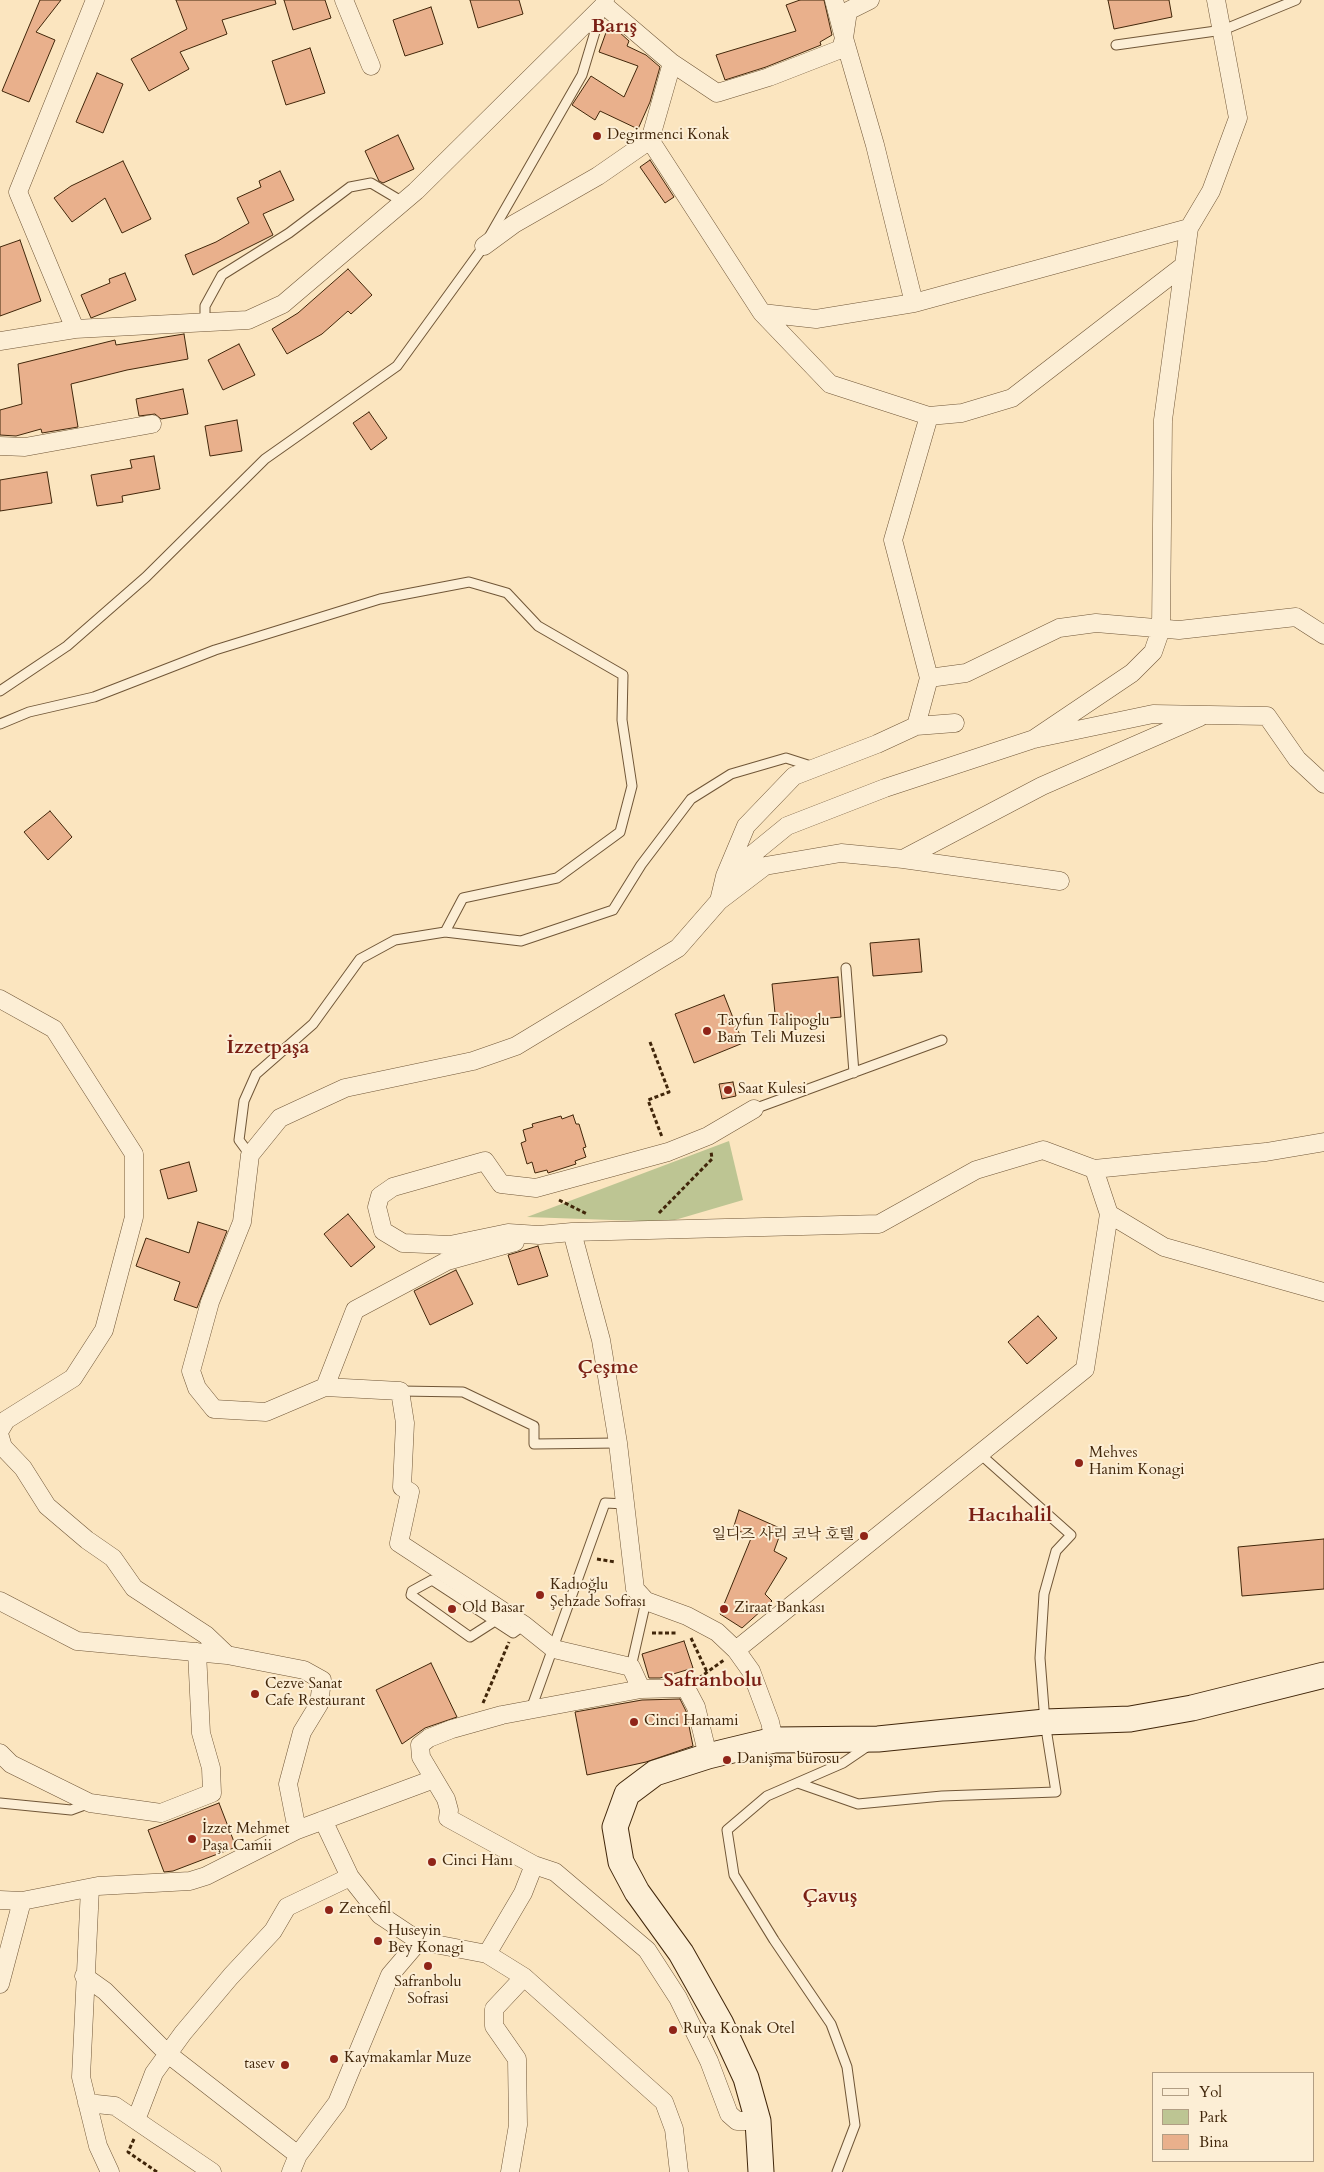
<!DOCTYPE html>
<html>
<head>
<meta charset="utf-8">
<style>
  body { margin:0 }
  #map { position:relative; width:1324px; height:2172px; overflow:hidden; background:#fbe5bf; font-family:Cardo,serif }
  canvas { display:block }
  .legend { position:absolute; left:1152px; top:2072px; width:162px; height:90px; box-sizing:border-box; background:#fceed5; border:1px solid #b19e84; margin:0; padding:6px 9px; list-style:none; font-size:15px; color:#41260a }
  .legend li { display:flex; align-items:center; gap:10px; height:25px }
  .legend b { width:25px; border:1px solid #b19e84 }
</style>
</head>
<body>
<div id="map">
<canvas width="1324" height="2172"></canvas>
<ul class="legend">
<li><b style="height:6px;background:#fceed5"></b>Yol</li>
<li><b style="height:14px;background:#bdc593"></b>Park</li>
<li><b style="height:14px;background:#e9b08c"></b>Bina</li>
</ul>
</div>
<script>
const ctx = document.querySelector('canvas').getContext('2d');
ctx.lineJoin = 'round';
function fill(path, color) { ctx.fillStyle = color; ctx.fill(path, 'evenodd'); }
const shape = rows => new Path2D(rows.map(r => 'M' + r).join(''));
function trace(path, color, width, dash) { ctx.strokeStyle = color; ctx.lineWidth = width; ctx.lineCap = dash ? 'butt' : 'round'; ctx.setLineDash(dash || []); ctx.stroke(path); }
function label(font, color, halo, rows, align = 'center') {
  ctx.font = font + ' Cardo,"Noto Serif KR",serif'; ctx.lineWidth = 4; ctx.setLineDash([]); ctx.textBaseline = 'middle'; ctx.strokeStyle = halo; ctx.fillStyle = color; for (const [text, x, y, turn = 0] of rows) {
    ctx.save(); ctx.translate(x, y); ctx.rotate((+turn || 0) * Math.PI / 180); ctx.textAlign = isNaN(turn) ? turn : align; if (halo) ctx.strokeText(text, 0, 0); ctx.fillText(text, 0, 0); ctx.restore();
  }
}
fill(shape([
  [729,1141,743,1200,668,1222,527,1217]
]), '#bdc593');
const building = shape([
  [40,0,61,0,36,32,55,40,29,102,2,91,40,0],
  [176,0,275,0,276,4,222,20,227,34,180,52,189,69,149,91,131,59,187,29,176,0],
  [284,0,325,0,331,18,293,30,284,0],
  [470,0,519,0,523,14,478,28,470,0],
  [800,0,824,0,832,35,820,42,821,45,766,67,725,80,716,55,796,31,786,5,800,0],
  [1108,0,1169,0,1172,17,1114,29,1108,0],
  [431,7,443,44,405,56,393,20,431,7],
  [608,27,618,31,629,41,627,46,646,55,660,67,650,102,638,129,600,111,595,120,572,105,591,76,624,97,638,66,599,52,608,27],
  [310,48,325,93,286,105,272,61,310,48],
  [97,73,123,84,103,133,76,122,97,73],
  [398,135,414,169,383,183,379,181,365,151,398,135],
  [650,160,674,197,665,203,640,167,650,160],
  [123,161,151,219,122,233,105,198,72,222,54,198,71,186,123,161],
  [280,171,294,200,263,214,273,235,193,275,185,255,216,242,249,223,237,198,261,187,259,181,280,171],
  [20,240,41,301,0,316,0,247,20,240],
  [348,269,372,295,351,314,348,311,322,334,287,354,272,329,298,313,348,269],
  [125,273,136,300,91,318,81,295,110,283,109,279,125,273],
  [184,334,188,359,127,370,71,384,78,427,42,433,41,429,16,436,0,435,0,410,22,404,18,364,115,340,116,345,184,334],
  [239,344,255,375,223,390,208,360,239,344],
  [183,389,188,414,161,419,155,414,139,416,136,399,183,389],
  [369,412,387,438,371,450,353,423,369,412],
  [237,420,242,451,210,456,205,426,237,420],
  [154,456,160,489,122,496,123,502,97,506,91,475,132,468,130,460,154,456],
  [47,472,52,503,0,511,0,480,47,472],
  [50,811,72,837,48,860,24,832,50,811],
  [919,939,922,972,873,976,870,943,919,939],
  [838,977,841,1017,776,1023,772,984,838,977],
  [724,995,743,1043,694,1063,675,1014,724,995],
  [733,1082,736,1096,722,1099,719,1084,733,1082],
  [573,1115,576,1124,579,1124,586,1147,583,1148,586,1157,575,1161,576,1164,548,1173,547,1170,535,1173,532,1162,527,1164,521,1143,526,1141,523,1130,533,1127,532,1124,561,1116,562,1119,573,1115],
  [189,1162,197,1191,168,1199,160,1170,189,1162],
  [348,1214,375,1247,351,1267,324,1234,348,1214],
  [198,1222,227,1231,197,1308,174,1300,180,1282,136,1266,146,1238,189,1253,198,1222],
  [538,1246,548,1276,518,1285,508,1255,538,1246],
  [456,1270,473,1304,430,1325,414,1291,456,1270],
  [1038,1316,1057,1338,1027,1364,1008,1342,1038,1316],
  [739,1510,782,1529,774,1551,787,1558,765,1594,772,1601,742,1628,720,1614,752,1536,733,1529,739,1510],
  [1324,1539,1324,1589,1242,1596,1238,1547,1324,1539],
  [684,1641,693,1668,660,1678,649,1678,642,1654,684,1641],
  [431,1663,457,1717,425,1728,402,1744,376,1690,431,1663],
  [680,1699,686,1711,693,1746,646,1762,587,1775,575,1712,642,1700,680,1699],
  [219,1803,236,1847,173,1871,164,1872,148,1830,219,1803]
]);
fill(building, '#e9b08c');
trace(building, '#41260a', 1);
const lane = shape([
  [1116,45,1223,30,1296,0],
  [205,322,205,306,222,275,289,233,350,187,371,183,403,202],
  [0,691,67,646,146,577,265,459,397,366,484,246,582,75,601,12],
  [0,724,29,712,94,697,215,650,380,599,469,582,507,593,538,626,623,675,622,720,632,786,620,832,557,878,463,898,445,932],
  [846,968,854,1073],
  [754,1109,942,1040],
  [250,1155,239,1140,244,1101,256,1074,313,1024,360,959,395,940,445,932,521,941,613,910,641,865,691,799,731,774,786,758,814,767],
  [400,1391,463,1392,534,1426,534,1444,618,1443],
  [495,1621,470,1637,411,1595,412,1591,432,1580,513,1633,524,1625],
  [631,1667,646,1601],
  [531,1709,605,1503,626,1504],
  [798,1783,858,1804,942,1796,1056,1792,1045,1722,1040,1658,1044,1594,1056,1551,1071,1535,980,1454],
  [0,1803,71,1810,90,1803],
  [837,2172,855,2125,847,2067,831,2024,774,1940,734,1875,727,1830,767,1796,843,1763,868,1746]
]);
const street = shape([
  [344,0,371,66],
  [870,0,848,11,844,38,875,145,914,303,816,319,762,313,830,384,929,416,893,540,929,678,916,726],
  [604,5,672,63],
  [650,140,762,313],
  [484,246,514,224,598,176,650,140,672,63,717,93,769,77,841,49,844,38,834,0],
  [914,303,1189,228],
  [75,329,18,192,95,0],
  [0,341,75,329,248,320,283,304,416,191,604,5,605,0],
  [929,416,962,413,1012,398,1183,266],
  [0,446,25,447,152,424],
  [929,678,966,673,1059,628,1096,623,1179,630,1296,617,1324,635],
  [1034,739,1132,673,1153,652,1161,629,1163,420,1189,228,1211,191,1238,118,1216,0],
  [903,859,1042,786,1200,717],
  [727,875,787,826,885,788,1034,739,1153,714,1267,716,1297,759,1324,784],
  [719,901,765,866,841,853,903,859,1060,881],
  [0,999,54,1029,134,1154,134,1217,104,1330,73,1378,6,1420,0,1430],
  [754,1109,708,1136,668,1152,536,1188,501,1184,485,1161,393,1187,380,1196,377,1207,383,1231,403,1243,450,1245,508,1233,539,1235,572,1232,601,1340,618,1443,635,1589,646,1601,687,1616,717,1632,736,1650,751,1671,770,1722,774,1740],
  [1094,1169,1266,1152,1324,1142],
  [572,1232,879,1224,976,1170,1043,1150,1094,1169,1109,1214,1164,1247,1324,1292],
  [325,1387,355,1310,447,1261,515,1242],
  [0,1437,3,1447,23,1468,47,1506,87,1540,113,1558,134,1588,206,1635,227,1655],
  [0,1601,77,1641,227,1655,304,1670,322,1680,319,1704,302,1732,288,1784,297,1830],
  [736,1650,1085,1369,1109,1214],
  [0,1753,11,1764,90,1803,161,1813,212,1793,211,1768,201,1733,197,1652],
  [708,1756,696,1707,686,1688,641,1689,631,1667,554,1649,524,1625,399,1543,410,1492,402,1487,405,1423,400,1391,325,1387,266,1412,214,1409,197,1388,191,1371,210,1302,242,1222,250,1155,280,1118,345,1088,473,1061,516,1046,678,948,719,901,725,876,746,826,794,776,877,744,916,726,955,723],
  [323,1820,350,1877],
  [534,1865,555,1872,647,1950,678,1998,709,2061,729,2114,737,2121,758,2121],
  [90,1888,81,2077,98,2146,110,2172],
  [0,1900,22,1901,98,1886,190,1881,206,1876,297,1830,434,1779],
  [487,1954,524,1977,664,2102,674,2129,679,2172],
  [84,1976,105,1991,168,2054,298,2155,337,2103,390,1975,419,1941],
  [0,1984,22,1901],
  [87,2103,115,2106,212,2172],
  [136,2120,154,2073,183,2033,231,1976,273,1931,287,1907,350,1877,380,1915,419,1941,487,1954,523,1893,534,1865,448,1818,449,1810,446,1799,421,1757,420,1745,429,1738,452,1729,502,1715,641,1689],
  [291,2172,298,2155],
  [510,2172,518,2125,517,2059,494,2026,494,2009,524,1977]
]);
const secondary = shape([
  [761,2172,758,2121,746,2078,721,2024,681,1953,637,1892,621,1862,615,1827,627,1794,655,1773,708,1756,774,1740,878,1739,1045,1722,1130,1719,1192,1708,1324,1675]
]);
trace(lane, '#705637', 11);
trace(street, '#705637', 19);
trace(secondary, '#41260a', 27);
trace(shape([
  [650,1042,669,1092,648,1100,662,1137],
  [559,1200,587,1214],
  [659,1213,712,1159,711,1151],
  [597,1559,615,1562],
  [652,1633,678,1633],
  [691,1638,707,1672],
  [699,1678,724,1660],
  [483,1703,509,1642],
  [134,2139,128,2152,157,2172]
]), '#41260a', 3, [4, 2.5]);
trace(lane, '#fceed5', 9);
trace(street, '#fceed5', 18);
trace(secondary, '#fceed5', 25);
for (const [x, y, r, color] of [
  [597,136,5,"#8f2418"],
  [707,1031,5,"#8f2418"],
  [728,1090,5,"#8f2418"],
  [1079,1463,5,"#8f2418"],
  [864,1536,5,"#8f2418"],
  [540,1595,5,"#8f2418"],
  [452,1609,5,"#8f2418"],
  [724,1609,5,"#8f2418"],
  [255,1694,5,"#8f2418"],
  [634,1722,5,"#8f2418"],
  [727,1760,5,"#8f2418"],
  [192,1839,5,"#8f2418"],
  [432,1862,5,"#8f2418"],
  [329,1910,5,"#8f2418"],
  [378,1941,5,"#8f2418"],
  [428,1966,5,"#8f2418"],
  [673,2030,5,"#8f2418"],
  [334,2059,5,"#8f2418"],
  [285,2065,5,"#8f2418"]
]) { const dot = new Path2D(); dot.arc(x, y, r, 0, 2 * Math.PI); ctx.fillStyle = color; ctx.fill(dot); trace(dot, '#fceed5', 2); }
label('15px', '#41260a', '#fceed5', [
  ["Degirmenci Konak",607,136],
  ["Tayfun Talipoglu",717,1022],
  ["Bam Teli Muzesi",717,1039],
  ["Saat Kulesi",738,1090],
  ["Mehves",1089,1454],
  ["Hanim Konagi",1089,1471],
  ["일디즈 사리 코낙 호텔",854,1536,"right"],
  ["Kadıoğlu",550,1586],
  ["Şehzade Sofrası",550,1603],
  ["Old Basar",462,1609],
  ["Ziraat Bankası",734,1609],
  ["Cezve Sanat",265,1685],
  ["Cafe Restaurant",265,1702],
  ["Cinci Hamami",644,1722],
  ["Danişma bürosu",737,1760],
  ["İzzet Mehmet",202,1830],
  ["Paşa Camii",202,1847],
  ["Cinci Hanı",442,1862],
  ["Zencefil",339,1910],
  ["Huseyin",388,1932],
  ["Bey Konagi",388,1949],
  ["Safranbolu",428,1983,"center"],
  ["Sofrasi",428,2000,"center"],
  ["Ruya Konak Otel",683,2030],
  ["Kaymakamlar Muze",344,2059],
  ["tasev",275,2065,"right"]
], 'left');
label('bold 20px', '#7a1f14', '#fceed5', [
  ["Barış",614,27],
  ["İzzetpaşa",268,1048],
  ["Çeşme",608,1368],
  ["Hacıhalil",1010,1516],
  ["Safranbolu",713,1681],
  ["Çavuş",830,1897]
]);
</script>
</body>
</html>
